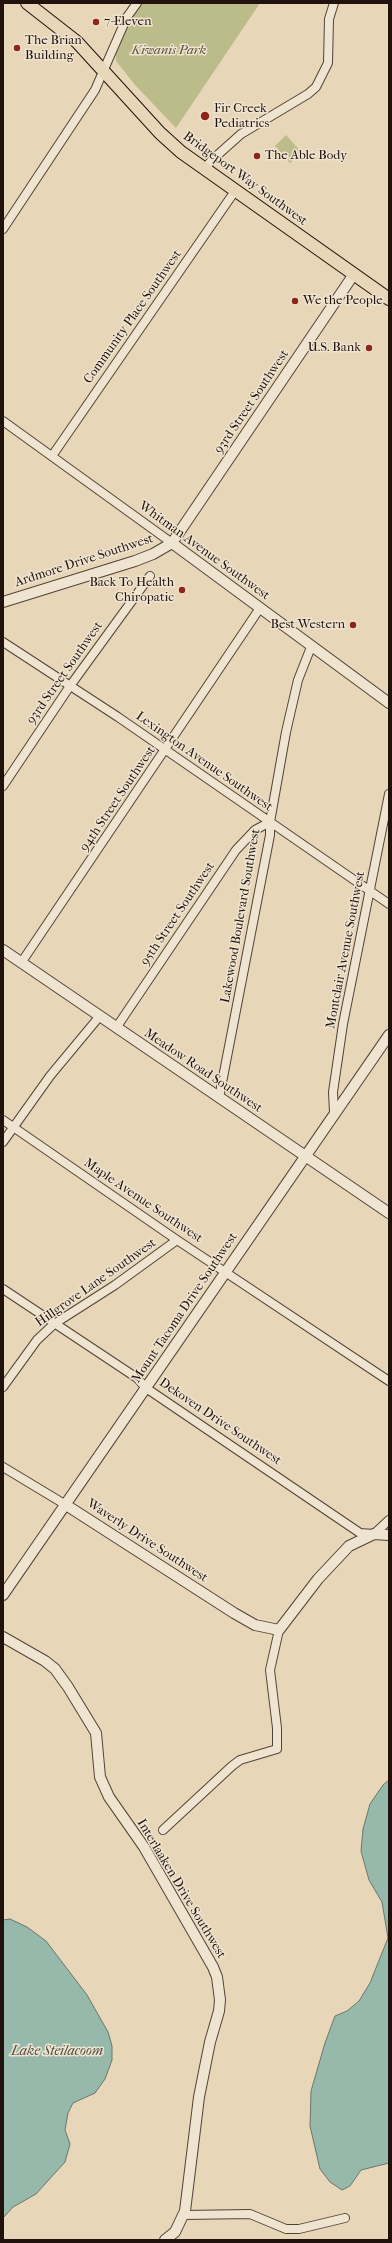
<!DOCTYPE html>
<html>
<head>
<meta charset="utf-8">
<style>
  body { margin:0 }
  #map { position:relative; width:392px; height:2243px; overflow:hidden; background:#e7d6b7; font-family:"IM FELL French Canon",serif }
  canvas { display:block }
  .frame { position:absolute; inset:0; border:4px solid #21120d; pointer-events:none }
</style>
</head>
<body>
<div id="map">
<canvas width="392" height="2243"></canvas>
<div class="frame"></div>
</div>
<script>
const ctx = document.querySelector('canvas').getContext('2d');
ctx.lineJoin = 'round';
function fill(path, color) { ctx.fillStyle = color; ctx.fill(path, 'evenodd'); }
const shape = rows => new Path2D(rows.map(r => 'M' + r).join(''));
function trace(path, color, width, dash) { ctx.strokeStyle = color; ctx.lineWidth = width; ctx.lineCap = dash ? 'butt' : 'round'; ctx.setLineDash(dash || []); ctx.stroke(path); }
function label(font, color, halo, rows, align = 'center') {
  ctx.font = font + ' "IM FELL French Canon",serif'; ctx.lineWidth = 3; ctx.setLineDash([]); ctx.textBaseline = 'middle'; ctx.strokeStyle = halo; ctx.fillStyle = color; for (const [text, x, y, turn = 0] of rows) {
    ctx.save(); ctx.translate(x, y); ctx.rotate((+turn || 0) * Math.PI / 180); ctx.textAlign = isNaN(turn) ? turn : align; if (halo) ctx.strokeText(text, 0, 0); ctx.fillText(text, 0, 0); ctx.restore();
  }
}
fill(shape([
  [137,3,260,3,176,128,136,86,116,61,115,44],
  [286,135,302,153,290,163,275,146]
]), '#bbbc8a');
const water = shape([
  [389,1780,389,2163,361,2170,350,2186,342,2190,330,2182,320,2169,310,2126,311,2091,325,2043,335,2016,347,2011,359,2001,370,1983,388,1938,382,1902,369,1880,361,1851,363,1829,370,1804,383,1785,389,1780],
  [10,1919,27,1927,46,1941,87,1995,108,2032,112,2046,112,2060,105,2079,95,2093,73,2103,68,2113,65,2130,70,2144,65,2162,36,2194,13,2207,3,2218,3,1920,10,1919]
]);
fill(water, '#97b9ac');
trace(water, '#68766c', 1);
const minor = shape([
  [204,169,213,159,241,134,308,94,316,87,328,63,329,19,334,3],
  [3,229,95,90,127,17,137,3],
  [3,421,172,543],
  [52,456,235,191],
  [3,642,118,717,389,904],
  [3,786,70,686,150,576],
  [21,963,260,608],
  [116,1028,236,850,255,830,270,822],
  [219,1098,270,835,270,822,286,732,298,680,311,647],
  [334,1112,333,1092,343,1024,389,794],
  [3,1120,177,1240,389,1381],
  [3,1142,50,1076,99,1017],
  [3,1289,137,1378,146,1388,360,1533,374,1534,389,1520],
  [3,1387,37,1340,54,1324,115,1285,177,1240],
  [3,1467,66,1505],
  [163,1830,232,1766,240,1760,277,1749,277,1728,270,1670,279,1630],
  [184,2215,250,2214,286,2229,299,2229,345,2218]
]);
const tertiary = shape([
  [172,543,389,703],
  [3,602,135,561,153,554,172,543,354,274],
  [3,950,389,1213],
  [66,1505,234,1613,255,1625,279,1630,318,1579,349,1546,374,1534,389,1535],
  [3,1595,389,1035],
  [3,1637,45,1661,55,1669,68,1687,96,1733,100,1777,109,1797,144,1847,213,1967,217,1977,220,2000,219,2011,210,2042,199,2097,185,2211,175,2232,165,2240]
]);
const primary = shape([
  [27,3,77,42,160,133,181,152,389,299]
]);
trace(minor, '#524338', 10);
trace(tertiary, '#524338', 12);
trace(primary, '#21120d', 14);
trace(minor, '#efe4d0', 8);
trace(tertiary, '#efe4d0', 10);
trace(primary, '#e7d6b7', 12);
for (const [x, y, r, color] of [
  [96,22,4,"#8f2418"],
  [17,48,4,"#8f2418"],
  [205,116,5,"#8f2418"],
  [257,156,4,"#8f2418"],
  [295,301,4,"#8f2418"],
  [369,348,4,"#8f2418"],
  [182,590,4,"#8f2418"],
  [353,625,4,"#8f2418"]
]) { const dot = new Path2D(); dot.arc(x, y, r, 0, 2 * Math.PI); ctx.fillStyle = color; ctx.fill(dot); trace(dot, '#efe4d0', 1.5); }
label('13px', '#21120d', '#efe4d0', [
  ["7-Eleven",104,22],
  ["The Brian",25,41],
  ["Building",25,56],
  ["Fir Creek",214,109],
  ["Pediatrics",214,124],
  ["The Able Body",265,156],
  ["We the People",303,301],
  ["U.S. Bank",361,348,"right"],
  ["Back To Health",174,583,"right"],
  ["Chiropatic",174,598,"right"],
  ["Best Western",345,625,"right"]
], 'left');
label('italic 13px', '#574e39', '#efe4d0', [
  ["Kiwanis Park",169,51]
]);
label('13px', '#21120d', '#efe4d0', [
  ["Bridgeport Way Southwest",245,179,36],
  ["Community Place Southwest",133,317,-55],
  ["93rd Street Southwest",252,402,-56],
  ["Whitman Avenue Southwest",204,551,36],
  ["Ardmore Drive Southwest",84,561,-18],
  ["93rd Street Southwest",65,673,-55],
  ["Lexington Avenue Southwest",204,762,35],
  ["94th Street Southwest",118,799,-56],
  ["95th Street Southwest",178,914,-56],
  ["Lakewood Boulevard Southwest",241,916,-80],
  ["Montclair Avenue Southwest",346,950,-79],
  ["Meadow Road Southwest",203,1071,34],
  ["Maple Avenue Southwest",143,1201,34],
  ["Hillgrove Lane Southwest",96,1283,-35],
  ["Mount Tacoma Drive Southwest",185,1308,-56],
  ["Dekoven Drive Southwest",220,1422,34],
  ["Waverly Drive Southwest",147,1541,33],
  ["Interlaaken Drive Southwest",181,1889,59]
]);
label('italic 14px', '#4a4c45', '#efe4d0', [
  ["Lake Steilacoom",57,2052]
]);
</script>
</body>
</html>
